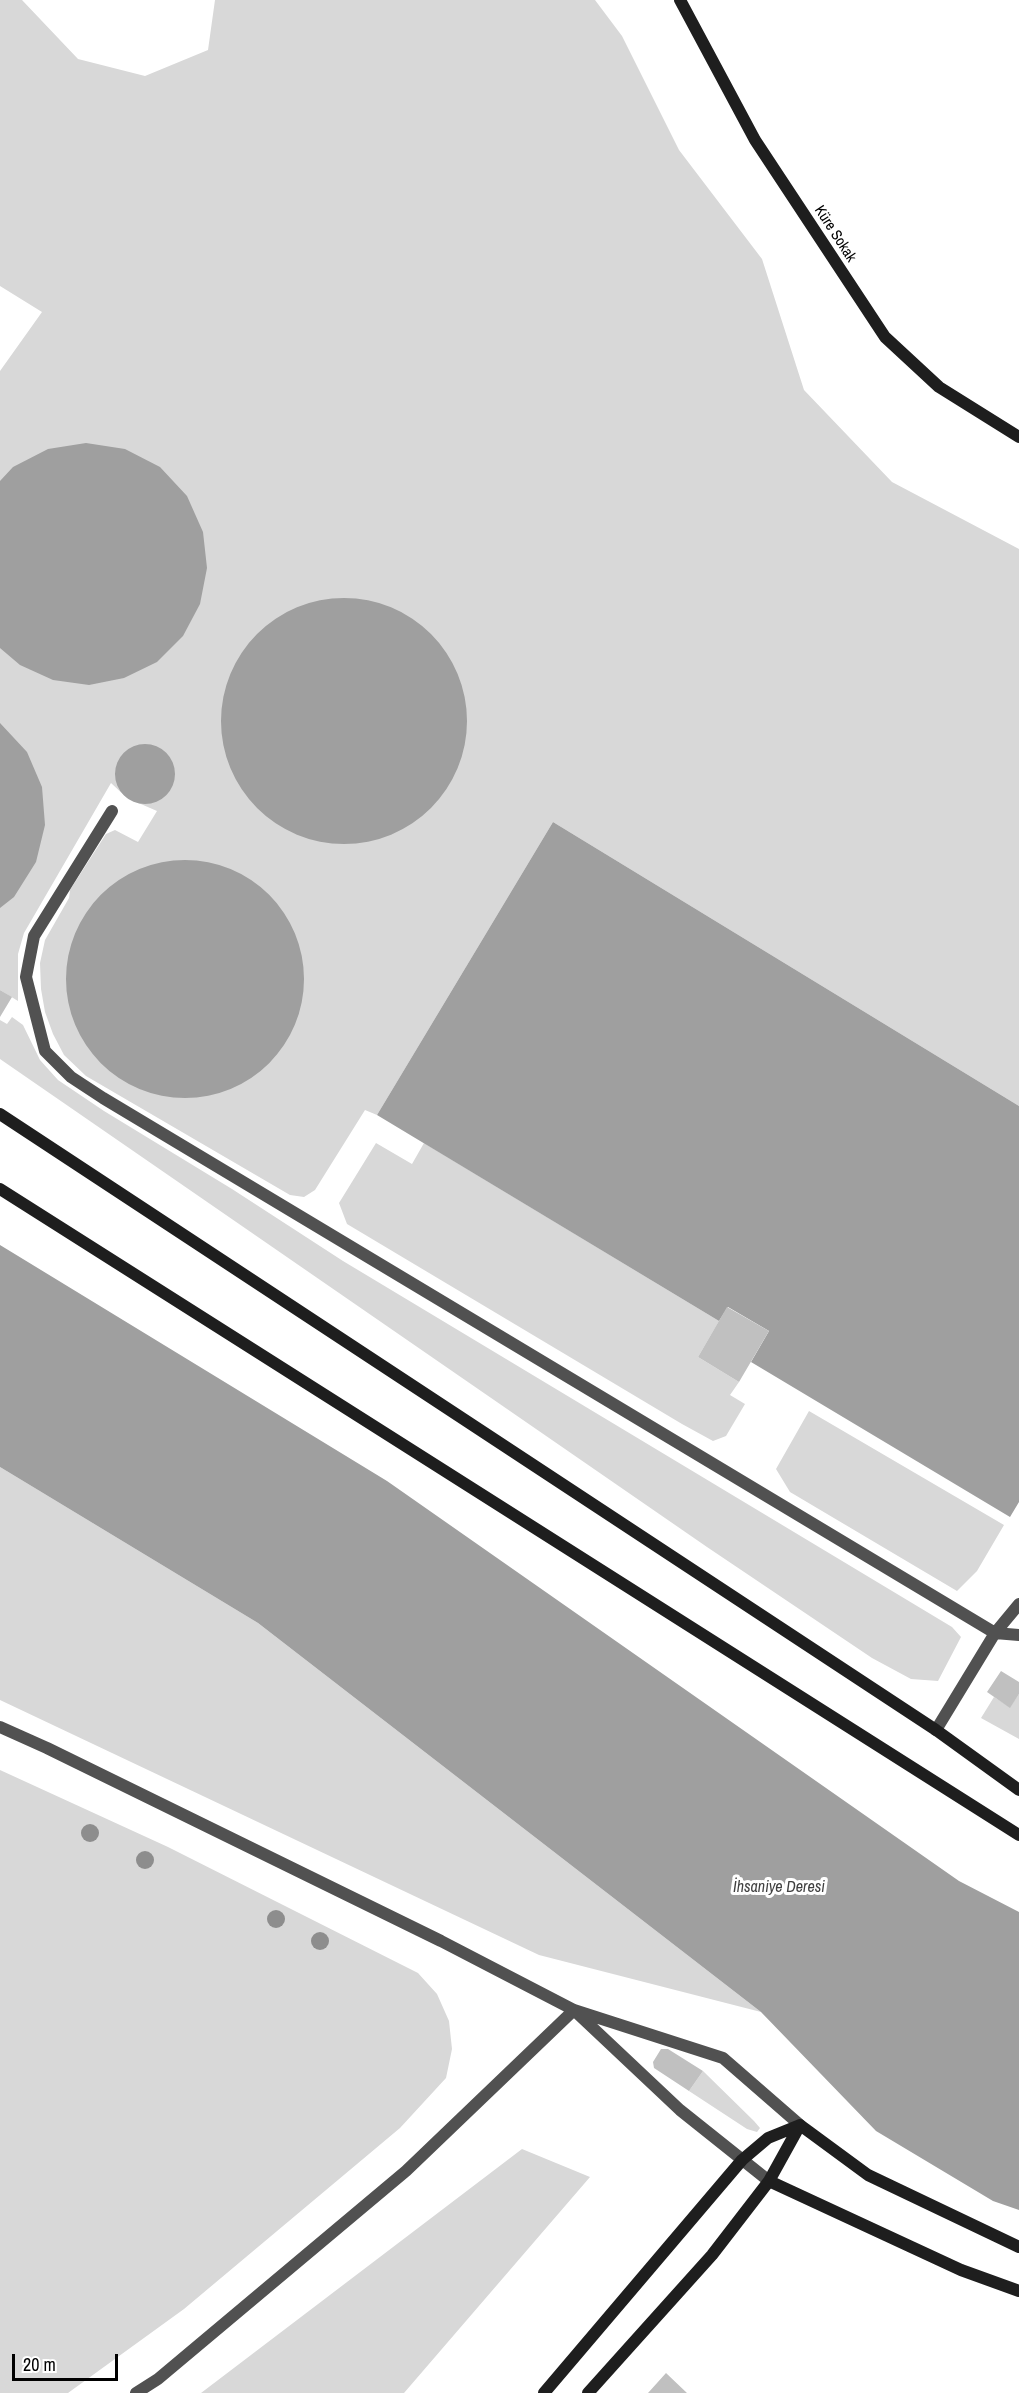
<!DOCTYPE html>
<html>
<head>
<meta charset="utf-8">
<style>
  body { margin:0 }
  #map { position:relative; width:1019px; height:2393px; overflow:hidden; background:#fff; font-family:"Archivo Narrow",sans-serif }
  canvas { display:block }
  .scale { position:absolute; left:12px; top:2354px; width:106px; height:27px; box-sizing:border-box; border:3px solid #000; border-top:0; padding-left:8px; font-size:18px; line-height:21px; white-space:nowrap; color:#000; -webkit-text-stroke:4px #fff; paint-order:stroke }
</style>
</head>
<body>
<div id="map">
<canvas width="1019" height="2393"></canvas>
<div class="scale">20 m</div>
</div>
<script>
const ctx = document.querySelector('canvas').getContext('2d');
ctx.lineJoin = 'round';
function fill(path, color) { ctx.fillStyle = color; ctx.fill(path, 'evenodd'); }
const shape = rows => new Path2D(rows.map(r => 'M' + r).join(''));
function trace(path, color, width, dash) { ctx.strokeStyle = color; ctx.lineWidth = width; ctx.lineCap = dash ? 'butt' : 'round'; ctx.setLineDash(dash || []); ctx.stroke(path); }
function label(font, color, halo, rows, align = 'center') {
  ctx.font = font + ' "Archivo Narrow",sans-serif'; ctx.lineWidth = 6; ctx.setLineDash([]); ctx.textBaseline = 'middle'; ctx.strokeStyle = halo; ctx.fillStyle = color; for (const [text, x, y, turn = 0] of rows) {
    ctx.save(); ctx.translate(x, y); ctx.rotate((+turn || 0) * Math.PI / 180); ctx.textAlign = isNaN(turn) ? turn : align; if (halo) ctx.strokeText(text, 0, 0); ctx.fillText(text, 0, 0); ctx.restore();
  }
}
fill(shape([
  [0,0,22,0,78,59,145,76,208,50,215,0,595,0,622,36,679,150,762,259,804,390,892,482,1019,549,1019,1106,553,822,377,1115,365,1110,315,1190,304,1197,290,1195,86,1076,64,1055,53,1034,45,1012,41,989,40,963,45,940,69,898,70,890,106,834,115,830,138,842,157,811,127,798,111,783,24,933,18,954,18,1001,0,990,0,371,42,312,0,286],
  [12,1017,23,1025,40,1060,58,1080,104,1111,232,1189,343,1261,952,1627,961,1637,938,1681,911,1679,872,1658,707,1547,0,1059,0,1020,7,1024],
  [376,1143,412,1164,424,1143,719,1321,698,1357,739,1382,730,1395,745,1404,726,1436,713,1441,682,1424,347,1224,339,1203],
  [809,1411,1004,1525,977,1571,957,1591,790,1492,776,1469],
  [0,1467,258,1623,761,2012,539,1955,0,1700],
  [1019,1694,1019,1739,981,1718,994,1697,1010,1707],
  [0,1770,168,1847,418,1973,437,1994,449,2021,452,2049,446,2078,400,2128,184,2309,68,2393,0,2393],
  [703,2071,754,2121,760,2128,757,2132,747,2129,689,2091],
  [522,2149,590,2177,404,2393,201,2393]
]), '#d8d8d8');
fill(shape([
  [86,443,125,449,160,467,187,496,203,532,207,568,200,604,183,636,157,662,124,678,89,685,53,680,20,665,0,648,0,481,13,467,48,449],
  '221 721a123 123 0 1 1 246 0a123 123 0 1 1-246 0Z',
  [0,723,27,752,42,787,45,825,36,862,14,897,0,908],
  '115 774a30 30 0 1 1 60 0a30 30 0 1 1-60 0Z',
  [553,822,1019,1106,1019,1502,1010,1517,751,1362,769,1331,728,1307,719,1321,377,1115],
  '66 979a119 119 0 1 1 238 0a119 119 0 1 1-238 0Z',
  [0,1245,387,1481,959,1881,1019,1912,1019,2210,993,2201,876,2131,761,2012,258,1623,0,1467]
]), '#9f9f9f');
fill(shape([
  [0,990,12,997,0,1017],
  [727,1307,769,1331,739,1382,698,1357],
  [1001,1671,1019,1682,1019,1694,1010,1708,987,1692],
  [661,2049,668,2049,703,2071,689,2091,654,2068,653,2062],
  [666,2373,687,2393,648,2393]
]), '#c0c0c0');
trace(shape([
  [112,811,34,936,26,977,45,1051,71,1077,103,1098,995,1633,1019,1635],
  [0,1727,47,1748,441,1941,574,2010,723,2058,800,2125],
  [936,1730,995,1633,1019,1604],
  [577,2013,680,2110,769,2181],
  [136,2393,158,2379,406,2171,574,2010]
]), '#515151', 12);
trace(shape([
  [680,0,755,140,885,337,939,387,1019,437],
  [0,1114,936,1730,1019,1790],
  [0,1189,1019,1835],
  [800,2125,868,2175,1019,2247],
  [769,2181,961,2270,1019,2291],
  [544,2393,742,2160,768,2138,800,2125],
  [588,2393,712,2255,769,2181,800,2125]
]), '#1e1e1e', 12);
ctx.fillStyle = '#8d8d8d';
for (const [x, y] of [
  [90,1833],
  [145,1860],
  [276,1919],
  [320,1941]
]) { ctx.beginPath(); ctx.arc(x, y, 9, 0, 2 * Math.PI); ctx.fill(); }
label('15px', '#000', '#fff', [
  ["Küre Sokak",835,234,57]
]);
label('italic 16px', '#404040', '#fff', [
  ["İhsaniye Deresi",779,1888]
]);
</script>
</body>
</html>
